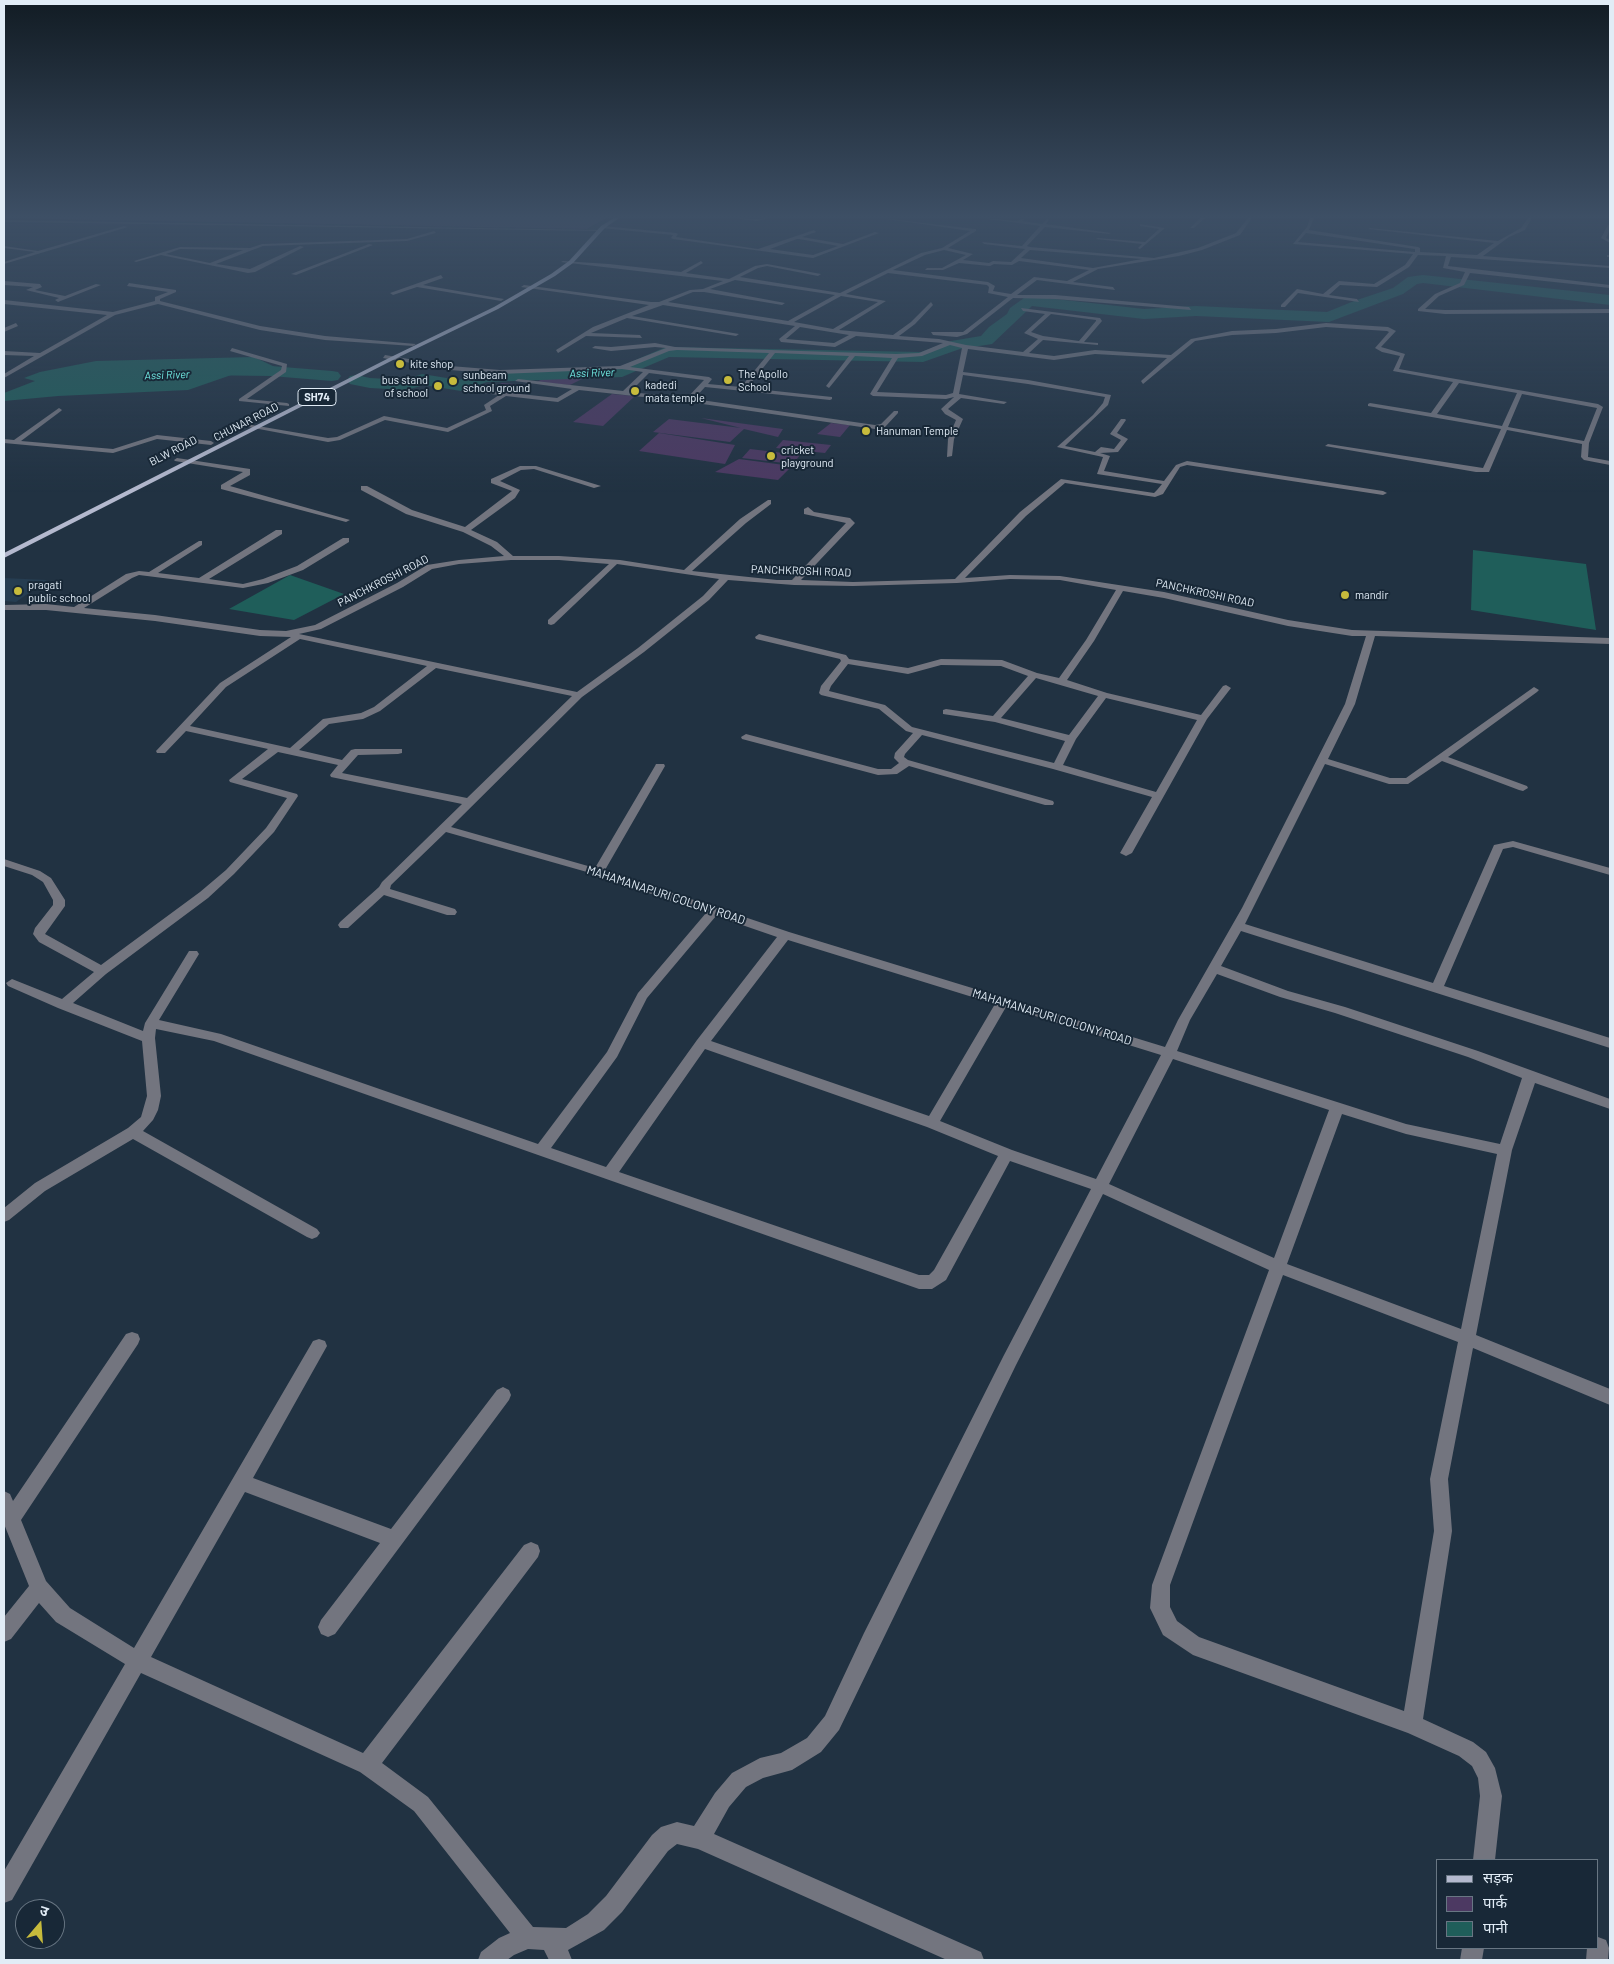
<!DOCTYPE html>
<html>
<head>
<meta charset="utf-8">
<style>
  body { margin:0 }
  #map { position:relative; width:1614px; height:1964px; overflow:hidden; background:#213242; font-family:Barlow,"Noto Sans Devanagari",sans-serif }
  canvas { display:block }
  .frame { position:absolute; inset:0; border:5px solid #e1ecf6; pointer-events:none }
  .legend { position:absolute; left:1436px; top:1859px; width:162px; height:90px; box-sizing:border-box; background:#182837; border:1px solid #687683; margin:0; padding:6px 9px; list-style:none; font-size:15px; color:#e1ecf6 }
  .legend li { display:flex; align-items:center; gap:10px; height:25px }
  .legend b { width:25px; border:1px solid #687683 }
  .north { position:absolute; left:15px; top:1899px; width:50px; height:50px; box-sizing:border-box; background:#182837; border:1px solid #687683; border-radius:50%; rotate:18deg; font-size:14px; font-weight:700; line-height:20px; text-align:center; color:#e1ecf6 }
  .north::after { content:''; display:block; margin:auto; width:18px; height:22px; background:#c7bb3c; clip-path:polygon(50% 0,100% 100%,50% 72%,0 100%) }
</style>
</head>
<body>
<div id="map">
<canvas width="1614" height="1964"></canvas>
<div class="frame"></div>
<ul class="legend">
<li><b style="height:6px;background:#b4b9ce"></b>सड़क</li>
<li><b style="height:14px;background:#4c3962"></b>पार्क</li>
<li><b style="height:14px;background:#1f5e5a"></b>पानी</li>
</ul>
<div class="north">उ</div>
</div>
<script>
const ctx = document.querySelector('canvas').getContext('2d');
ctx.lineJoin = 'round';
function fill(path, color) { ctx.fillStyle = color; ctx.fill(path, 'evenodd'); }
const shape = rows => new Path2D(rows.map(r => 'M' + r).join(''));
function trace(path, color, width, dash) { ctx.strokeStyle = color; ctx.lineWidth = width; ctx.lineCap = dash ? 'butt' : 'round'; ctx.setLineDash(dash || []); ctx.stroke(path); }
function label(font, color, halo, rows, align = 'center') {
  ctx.font = font + ' Barlow,sans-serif'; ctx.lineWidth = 4; ctx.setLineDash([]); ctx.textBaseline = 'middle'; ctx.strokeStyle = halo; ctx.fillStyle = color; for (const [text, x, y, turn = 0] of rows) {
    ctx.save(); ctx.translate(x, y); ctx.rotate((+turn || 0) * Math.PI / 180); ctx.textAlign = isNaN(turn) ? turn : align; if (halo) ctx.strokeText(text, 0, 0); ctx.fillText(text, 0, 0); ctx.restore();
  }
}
fill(shape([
  [4,578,47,580,16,602,4,601]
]), '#263d51');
fill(shape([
  [4,218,606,218,587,229],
  [594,373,570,385,537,382,550,375],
  [502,383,526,385,521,395,487,391],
  [612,394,635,396,603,426,573,422],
  [701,418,783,429,778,437,744,429,730,442,653,432,669,419,741,428],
  [831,423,850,425,840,437,817,434],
  [659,433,735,445,725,464,639,451],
  [783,440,831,445,825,453,776,448],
  [750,449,800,455,793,464,742,458],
  [739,459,792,466,778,480,715,472]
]), '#4c3962');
fill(shape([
  [254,357,277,368,237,373,188,390,58,396,4,401,4,393,35,381,24,378,40,372,96,361],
  [1473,550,1586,564,1596,630,1471,610],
  [290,575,344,594,294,620,229,609]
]), '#1f5e5a');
trace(shape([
  [532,373,611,370],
  [491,374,505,374]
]), '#1f5e5a', 3);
fill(shape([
  [1423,275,1610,295,1610,305,1423,283,1417,284,1403,294,1329,322,1196,316,1144,319,1032,306,992,344,960,349,923,362,669,357,622,377,487,382,461,391,424,385,407,390,370,388,350,384,347,380,350,376,356,375,370,378,405,380,422,374,459,380,484,372,619,367,666,347,921,352,951,341,981,336,989,327,1007,314,1010,308,1024,298,1029,296,1144,309,1196,306,1327,312,1354,301,1393,288,1408,277,1423,275],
  [201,366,271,366,332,371,338,372,341,376,338,380,332,381,271,376,195,375,192,371,195,367,201,366]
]), '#1f5e5a');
fill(shape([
  [733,218,757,219,769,218,757,221,733,218],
  [880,218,976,229,976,231,948,248,973,254,963,260,989,263,993,261,1011,262,1025,249,984,244,982,242,1022,246,1040,226,981,218,1017,221,1025,218,1022,221,1042,224,1047,219,1049,220,1046,224,1111,233,1109,234,1045,227,1027,246,1030,247,1154,258,1198,248,1236,233,1248,218,1252,218,1240,235,1202,250,1179,256,1098,269,1073,282,1113,287,1115,290,1037,280,1017,295,1055,295,1189,307,1191,310,1055,299,1013,298,967,334,957,337,933,335,931,332,963,332,1008,297,988,293,989,287,987,285,888,273,846,294,886,301,839,330,893,335,911,322,931,302,933,305,915,324,899,336,939,339,966,345,1023,352,1038,339,1024,333,1045,314,1023,311,1021,308,1100,318,1102,321,1084,342,1098,343,1098,345,1043,340,1029,353,1054,356,1095,350,1171,355,1191,339,1232,331,1276,329,1326,323,1388,327,1396,331,1381,347,1405,354,1399,369,1598,404,1603,407,1589,443,1588,457,1610,461,1610,465,1584,460,1581,457,1582,444,1507,430,1489,472,1476,472,1325,446,1328,444,1483,468,1501,429,1368,406,1368,404,1370,403,1431,413,1453,382,1393,371,1400,356,1382,352,1375,348,1389,332,1387,331,1326,327,1276,333,1232,335,1195,341,1143,384,1141,381,1167,358,1095,354,1054,360,968,349,963,372,1028,380,1111,395,1108,405,1065,446,1095,452,1101,447,1114,449,1121,440,1110,434,1121,419,1125,419,1126,420,1117,433,1128,439,1118,452,1100,453,1110,456,1104,471,1164,481,1176,465,1187,461,1383,491,1387,493,1383,495,1187,465,1180,467,1163,494,1155,497,1065,483,1026,516,965,578,1010,575,1060,576,1164,592,1288,620,1352,630,1610,638,1610,644,1375,636,1355,704,1328,759,1390,778,1406,778,1534,687,1539,690,1537,692,1448,757,1527,786,1528,788,1523,791,1519,790,1442,761,1408,784,1389,784,1325,764,1245,924,1433,983,1494,845,1513,841,1610,868,1610,875,1513,847,1503,849,1444,986,1610,1038,1610,1048,1241,931,1221,966,1288,991,1345,1007,1478,1051,1610,1099,1610,1109,1535,1083,1512,1150,1476,1335,1610,1389,1610,1405,1473,1348,1448,1479,1452,1531,1423,1719,1473,1742,1486,1752,1495,1768,1502,1796,1495,1860,1473,1860,1480,1796,1478,1778,1472,1766,1459,1756,1408,1733,1193,1655,1163,1635,1150,1608,1152,1585,1269,1270,1103,1194,1016,1365,839,1730,821,1752,792,1770,763,1778,746,1787,729,1807,714,1834,981,1952,984,1960,947,1960,698,1849,677,1844,668,1851,622,1912,604,1930,568,1950,572,1960,549,1960,544,1950,528,1949,514,1955,507,1960,478,1960,481,1952,499,1938,510,1933,414,1811,360,1772,141,1673,12,1900,4,1903,4,1871,125,1664,56,1622,39,1603,11,1639,4,1642,4,1617,29,1586,4,1524,4,1491,10,1494,13,1501,126,1334,132,1332,138,1334,140,1339,138,1344,21,1520,46,1581,70,1608,134,1648,313,1341,319,1339,325,1341,327,1346,253,1478,391,1529,497,1390,503,1387,509,1390,511,1395,509,1400,335,1634,328,1637,321,1634,318,1627,321,1620,380,1543,245,1492,151,1657,363,1753,524,1545,531,1542,538,1545,540,1551,538,1557,382,1763,428,1797,533,1927,566,1928,588,1914,606,1896,652,1835,661,1827,677,1822,694,1826,715,1793,732,1773,760,1758,781,1753,807,1738,825,1716,864,1633,1004,1355,1091,1189,1010,1161,946,1280,932,1289,919,1289,214,1041,156,1029,155,1038,161,1096,158,1110,153,1120,143,1131,317,1229,320,1233,317,1237,312,1239,307,1237,133,1139,45,1191,9,1220,4,1222,4,1208,35,1183,128,1128,141,1117,147,1096,142,1041,58,1008,8,986,6,983,12,979,62,999,94,972,39,942,33,934,35,928,53,905,53,900,43,882,32,875,4,866,4,859,40,871,51,878,65,900,65,906,45,934,101,965,200,892,226,870,266,828,287,798,230,782,229,780,268,749,186,731,165,753,157,753,156,751,220,683,291,637,260,636,155,621,46,610,4,610,4,605,46,604,74,607,126,574,139,571,149,572,199,541,202,541,202,545,158,573,199,578,276,530,282,530,282,534,209,579,243,584,263,579,297,566,343,538,349,538,349,542,303,570,268,583,243,588,139,575,132,578,84,608,155,615,260,630,286,631,315,625,397,583,427,565,459,560,504,556,491,546,463,532,406,514,361,490,361,486,367,486,412,510,465,527,512,491,491,483,491,479,520,466,536,466,601,486,594,488,534,469,521,470,500,481,520,490,515,498,471,530,497,542,513,556,559,556,620,560,684,570,740,519,768,500,771,500,771,504,746,523,692,571,777,580,792,580,846,523,804,514,804,509,808,507,814,512,850,518,855,523,801,580,853,582,955,579,1020,512,1061,479,1154,493,1157,490,1162,484,1097,474,1103,457,1057,447,1093,415,1103,403,1105,397,1028,384,963,375,959,394,1007,402,1004,404,961,398,948,409,963,419,954,439,952,456,947,457,948,439,956,420,945,414,941,409,954,397,946,399,873,396,870,394,892,358,855,356,829,388,826,386,849,356,775,353,747,388,832,397,832,399,830,400,705,387,694,399,875,425,881,424,894,411,898,411,898,413,885,427,875,429,689,402,579,390,558,402,506,396,490,406,492,411,448,432,385,420,340,440,328,442,243,426,246,424,328,438,337,437,384,416,447,428,486,410,484,405,499,395,467,391,465,388,557,398,572,389,515,381,518,379,623,391,643,372,622,369,500,374,450,370,383,358,385,355,450,366,500,370,620,366,666,348,655,347,611,351,592,348,595,346,611,347,655,343,675,347,896,354,919,353,943,343,856,336,835,347,781,342,779,339,795,326,663,305,632,316,739,334,736,336,627,318,591,333,640,335,642,338,586,336,558,353,556,350,593,327,649,305,521,287,524,285,651,302,659,302,690,290,703,289,723,281,561,262,563,261,609,264,681,272,701,261,703,263,686,273,729,279,755,266,767,264,821,274,818,276,767,266,758,268,740,277,840,293,921,253,942,248,970,231,880,218],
  [944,250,966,255,942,268,927,268,925,270,943,270,959,263,990,266,994,264,1012,265,1019,261,1089,270,1067,281,1034,277,1011,294,993,291,995,286,988,282,893,270,925,255,944,250],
  [1030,250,1142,259,1093,268,1021,258,1030,250],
  [735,280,835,295,788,321,668,302,693,292,704,292,782,305,785,303,710,289,735,280],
  [841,296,878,302,833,329,794,322,841,296],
  [1051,314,1096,320,1096,321,1079,341,1043,336,1031,332,1051,314],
  [800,327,849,335,834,343,786,339,800,327],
  [950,345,962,348,953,393,946,395,877,392,898,358,922,356,950,345],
  [677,350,769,353,741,387,708,384,712,379,709,377,630,367,669,351,677,350],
  [649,373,704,380,687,398,630,392,649,373],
  [1459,383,1517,393,1502,426,1437,414,1459,383],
  [1522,394,1597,408,1584,441,1508,427,1522,394],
  [511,560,559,560,609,564,548,620,548,624,551,625,554,624,617,564,719,579,703,596,638,648,577,692,299,634,321,629,403,587,432,569,459,564,511,560],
  [1010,579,1060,580,1116,590,1086,640,1059,678,1037,673,1002,660,941,659,908,668,849,659,846,655,759,634,755,637,756,639,840,659,841,661,821,686,819,693,821,695,879,709,906,731,913,733,895,753,894,758,899,763,891,769,878,769,746,734,741,737,742,739,878,775,897,774,909,766,1045,805,1053,805,1054,803,1053,801,908,760,904,757,905,754,922,735,1053,769,1152,797,1120,853,1126,856,1132,853,1207,719,1231,688,1226,685,1223,686,1201,715,1107,693,1067,680,1094,641,1123,591,1164,598,1288,626,1352,636,1366,636,1345,704,1242,908,1178,1020,1165,1047,789,932,605,870,665,766,664,764,656,764,655,766,595,868,451,827,582,697,644,652,709,600,728,580,794,585,853,586,957,583,1010,579],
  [300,639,427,666,374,707,361,713,323,719,290,748,190,726,226,687,300,639],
  [848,664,908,674,941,665,1001,666,1028,676,993,716,946,709,943,710,943,714,995,722,1065,741,1054,763,912,727,885,705,829,691,831,686,848,664],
  [436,668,572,696,467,798,342,773,358,755,398,754,402,753,402,749,355,749,351,750,342,760,299,750,329,724,363,719,380,711,436,668],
  [1036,678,1098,696,1069,735,1001,718,1036,678],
  [1106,698,1197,720,1156,792,1063,765,1076,739,1106,698],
  [278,752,338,765,330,775,331,777,462,804,382,882,379,887,340,922,338,925,340,928,348,928,384,895,447,915,455,915,457,912,455,909,390,889,391,885,446,832,594,874,706,913,638,993,607,1052,538,1144,221,1034,159,1020,199,954,197,951,189,951,145,1023,143,1031,73,1003,106,974,208,898,234,874,274,832,298,796,297,794,242,779,278,752],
  [716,916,777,937,697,1040,606,1167,551,1148,617,1057,647,998,716,916],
  [788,940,995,1004,929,1116,711,1041,788,940],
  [1217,974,1280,997,1335,1013,1468,1057,1522,1078,1500,1144,1406,1124,1177,1051,1190,1020,1217,974],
  [1006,1007,1161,1055,1096,1179,1012,1150,940,1121,1006,1007],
  [705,1049,927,1127,998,1156,934,1270,929,1275,919,1275,619,1172,705,1049],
  [1173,1059,1329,1110,1274,1258,1109,1184,1173,1059],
  [1342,1114,1406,1134,1497,1154,1461,1329,1287,1264,1342,1114],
  [1283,1275,1458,1342,1430,1479,1434,1531,1404,1711,1199,1637,1177,1621,1170,1607,1170,1585,1283,1275],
  [1200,218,1205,218,1194,228,1190,228,1200,218],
  [1310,218,1314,218,1309,230,1418,247,1420,248,1420,252,1477,255,1494,243,1368,229,1370,228,1498,241,1521,228,1528,218,1532,218,1525,230,1509,237,1483,256,1610,266,1610,268,1451,257,1448,266,1610,285,1610,288,1470,273,1464,285,1439,296,1425,309,1445,310,1610,309,1610,313,1445,314,1418,311,1418,309,1435,294,1460,283,1465,272,1443,268,1446,256,1418,255,1409,267,1377,287,1340,285,1329,295,1357,299,1359,302,1298,293,1285,307,1281,307,1281,305,1297,289,1323,294,1339,281,1374,284,1405,265,1413,254,1293,244,1307,227,1310,218],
  [1306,233,1415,249,1415,252,1298,242,1306,233],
  [4,220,598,230,600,231,4,222,4,220],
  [1140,224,1165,228,1140,249,1138,248,1142,244,1096,239,1098,238,1145,242,1159,229,1140,226,1140,224],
  [1608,225,1610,225,1610,229,1606,238,1610,240,1610,243,1601,238,1608,225],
  [124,226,128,227,4,264,4,262,35,252,4,248,4,246,38,251,124,226],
  [603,226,676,233,678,234,676,237,758,249,814,230,816,232,802,237,843,244,875,232,879,233,813,258,673,239,671,238,673,235,601,228,603,226],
  [797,239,799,239,838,246,813,255,770,249,797,239],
  [434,231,436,233,407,241,263,246,216,264,250,269,300,246,304,247,255,272,248,273,161,255,136,262,134,261,180,247,250,248,262,244,407,239,434,231],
  [180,249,243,250,210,263,166,254,180,249],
  [369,244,373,245,296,275,291,274,369,244],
  [1607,255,1610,255,1610,257,1607,257,1607,255],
  [441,275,443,278,423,285,504,299,501,301,417,287,393,295,390,293,441,275],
  [4,281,40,284,42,287,35,290,65,296,96,284,101,285,58,302,55,300,59,298,26,290,33,287,4,285,4,281],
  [129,283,176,290,176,292,160,299,160,301,260,326,325,336,416,344,413,346,325,340,260,330,158,304,115,315,4,378,4,374,34,356,4,355,4,351,40,353,107,315,4,304,4,300,113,312,155,301,155,297,168,292,127,286,129,283],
  [16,323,18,326,4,332,4,328,16,323],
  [232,348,287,364,286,372,247,399,287,403,289,404,289,406,239,401,239,399,281,370,282,366,230,351,232,348],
  [59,408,62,410,61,411,21,441,113,449,157,435,211,441,214,443,211,445,157,439,113,453,4,443,4,439,14,440,59,408],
  [177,458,250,469,250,475,230,486,350,520,346,522,221,489,221,485,243,472,175,461,174,460,177,458],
  [1598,1937,1606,1940,1609,1948,1608,1960,1586,1960,1587,1948,1598,1948,1598,1937],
  [1462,1948,1484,1948,1482,1960,1460,1960,1462,1948]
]), '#73757f');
fill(shape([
  [614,218,619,218,605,228,573,263,555,276,498,309,395,359,4,558,4,553,391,357,494,307,551,274,569,261,601,226,614,218]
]), '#b4b9ce');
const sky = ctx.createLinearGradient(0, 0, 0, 493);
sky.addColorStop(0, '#121c24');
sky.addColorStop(0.44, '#3d4f65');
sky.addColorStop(1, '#3d4f6500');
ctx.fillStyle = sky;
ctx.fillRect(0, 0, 1614, 493);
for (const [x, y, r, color] of [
  [400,364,5,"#c7bb3c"],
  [728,380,5,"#c7bb3c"],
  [453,381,5,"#c7bb3c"],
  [438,386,5,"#c7bb3c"],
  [635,391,5,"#c7bb3c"],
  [866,431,5,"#c7bb3c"],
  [771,456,5,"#c7bb3c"],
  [18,591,5,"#c7bb3c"],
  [1345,595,5,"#c7bb3c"]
]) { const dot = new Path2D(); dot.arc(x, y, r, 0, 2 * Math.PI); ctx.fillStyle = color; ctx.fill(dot); trace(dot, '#182837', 2); }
label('11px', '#e1ecf6', '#182837', [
  ["kite shop",410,364],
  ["The Apollo",738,374],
  ["School",738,387],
  ["sunbeam",463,375],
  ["school ground",463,388],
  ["bus stand",428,380,"right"],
  ["of school",428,393,"right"],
  ["kadedi",645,385],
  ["mata temple",645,398],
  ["Hanuman Temple",876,431],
  ["cricket",781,450],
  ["playground",781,463],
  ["pragati",28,585],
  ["public school",28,598],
  ["mandir",1355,595]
], 'left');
label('italic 11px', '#6fe7e0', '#182837', [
  ["Assi River",592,373,-2],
  ["Assi River",167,375,-2]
]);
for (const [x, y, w] of [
  [317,397,38]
]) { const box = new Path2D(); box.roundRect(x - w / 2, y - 8.5, w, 17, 4); ctx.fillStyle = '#182837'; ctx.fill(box); trace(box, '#e1ecf6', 1); }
label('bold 11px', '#e1ecf6', null, [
  ["SH74",317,397]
]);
label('11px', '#e1ecf6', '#182837', [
  ["CHUNAR ROAD",246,422,-27],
  ["BLW ROAD",173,451,-27],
  ["PANCHKROSHI ROAD",801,571,2],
  ["PANCHKROSHI ROAD",383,581,-27],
  ["PANCHKROSHI ROAD",1205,593,12]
]);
label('12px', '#e1ecf6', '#182837', [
  ["MAHAMANAPURI COLONY ROAD",666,895,18],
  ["MAHAMANAPURI COLONY ROAD",1052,1017,17]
]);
</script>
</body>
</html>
